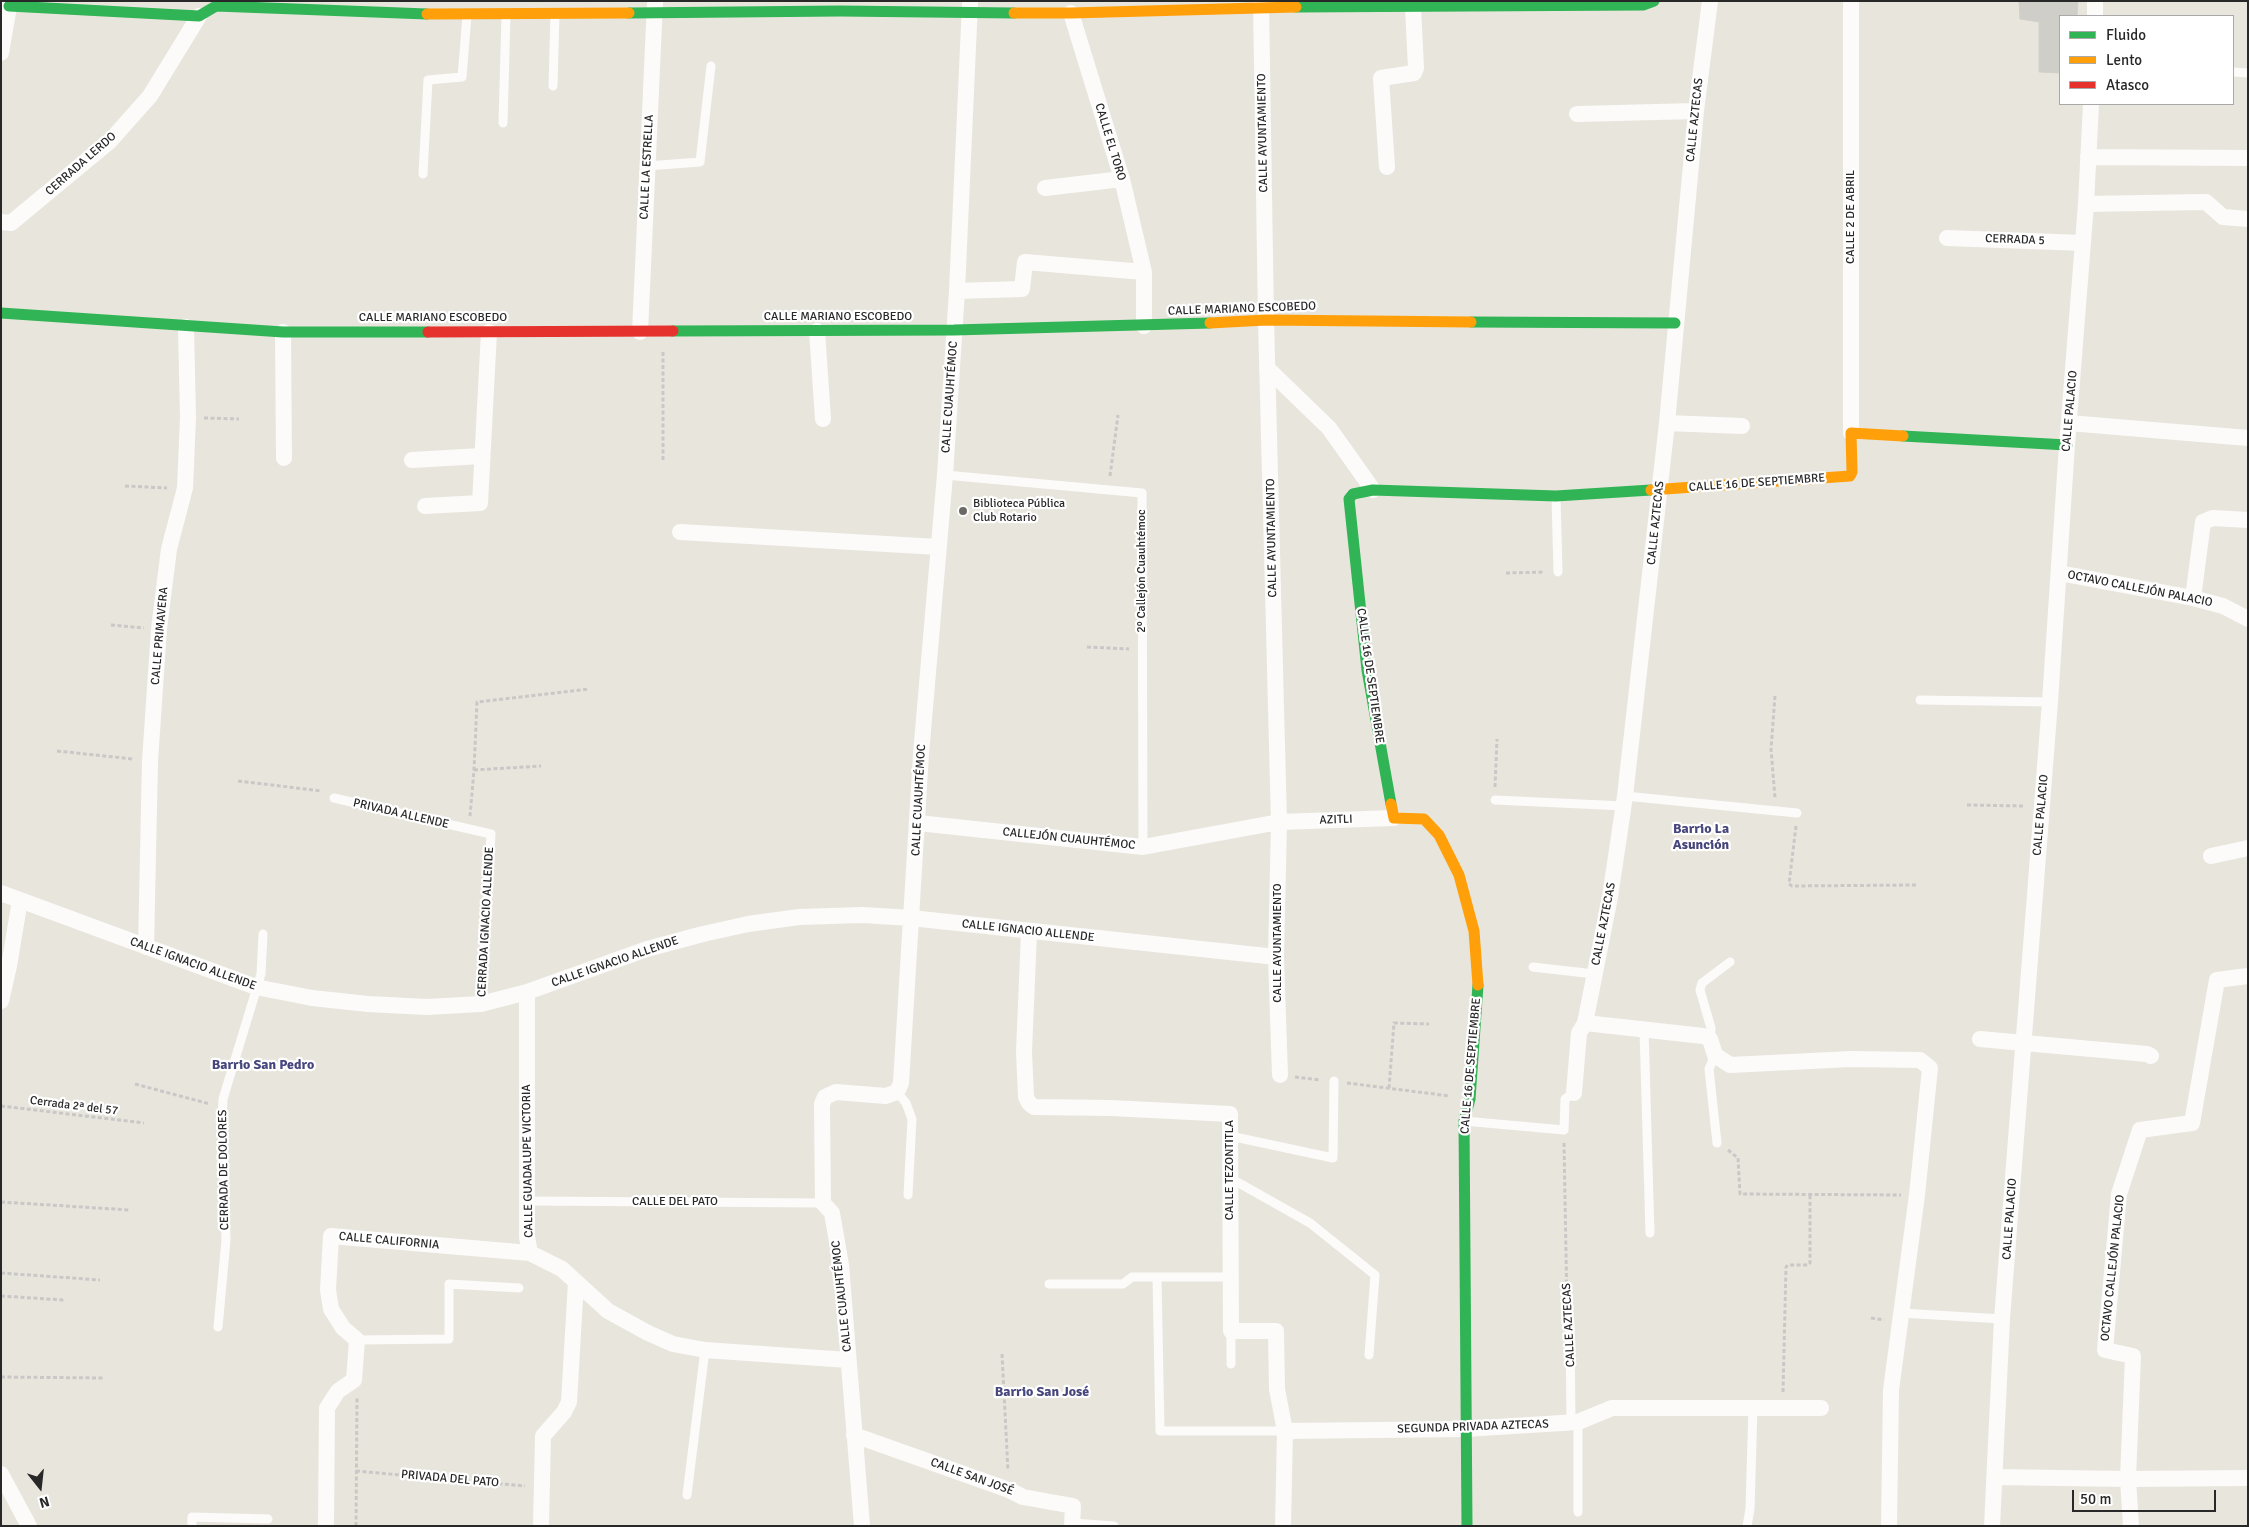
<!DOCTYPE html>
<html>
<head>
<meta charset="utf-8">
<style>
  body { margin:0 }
  #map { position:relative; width:2249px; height:1527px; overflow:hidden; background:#e8e5dc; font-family:Signika,sans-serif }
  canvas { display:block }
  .frame { position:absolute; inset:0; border:2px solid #282828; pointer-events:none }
  .legend { position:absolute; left:2059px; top:15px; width:175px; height:90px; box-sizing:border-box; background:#fff; border:1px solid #a9a9a9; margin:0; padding:6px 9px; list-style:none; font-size:15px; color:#282828 }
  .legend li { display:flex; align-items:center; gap:10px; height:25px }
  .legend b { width:25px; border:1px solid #a9a9a9 }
  .north { position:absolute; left:15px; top:1462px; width:50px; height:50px; -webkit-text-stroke:4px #fff; paint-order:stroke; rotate:164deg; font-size:14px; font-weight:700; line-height:20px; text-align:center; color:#282828 }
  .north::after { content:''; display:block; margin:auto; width:18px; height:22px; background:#282828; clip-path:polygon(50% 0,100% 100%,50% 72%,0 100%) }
  .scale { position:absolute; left:2072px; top:1490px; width:144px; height:22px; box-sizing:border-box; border:2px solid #282828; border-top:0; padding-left:6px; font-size:15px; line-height:18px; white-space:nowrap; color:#282828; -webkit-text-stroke:4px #fff; paint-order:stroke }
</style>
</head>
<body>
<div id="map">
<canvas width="2249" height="1527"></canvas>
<div class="frame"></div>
<ul class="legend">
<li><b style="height:6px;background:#30b455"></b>Fluido</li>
<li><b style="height:6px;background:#ff9f0a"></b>Lento</li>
<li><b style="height:6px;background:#e5322d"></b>Atasco</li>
</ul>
<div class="north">N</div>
<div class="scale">50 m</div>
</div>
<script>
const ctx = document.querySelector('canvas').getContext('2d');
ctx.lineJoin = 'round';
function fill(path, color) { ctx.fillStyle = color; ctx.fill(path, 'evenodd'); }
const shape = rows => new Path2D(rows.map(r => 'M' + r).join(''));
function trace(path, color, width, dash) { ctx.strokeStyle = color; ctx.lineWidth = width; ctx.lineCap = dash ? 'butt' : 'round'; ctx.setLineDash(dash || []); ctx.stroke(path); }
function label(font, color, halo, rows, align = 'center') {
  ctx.font = font + ' Signika,sans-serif'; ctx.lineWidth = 4.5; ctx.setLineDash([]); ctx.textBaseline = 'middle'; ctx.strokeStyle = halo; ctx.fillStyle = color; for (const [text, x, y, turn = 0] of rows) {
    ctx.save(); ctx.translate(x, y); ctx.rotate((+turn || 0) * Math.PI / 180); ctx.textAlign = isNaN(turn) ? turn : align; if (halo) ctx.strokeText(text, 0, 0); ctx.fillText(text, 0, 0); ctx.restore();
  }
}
const building = shape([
  [2019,1,2078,1,2077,16,2060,16,2060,73,2039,72,2039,22,2020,19,2019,1]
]);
fill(building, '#d0cec8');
trace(building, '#d2d0c9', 1);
trace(shape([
  [663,352,663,461],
  [204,418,239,419],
  [1110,476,1118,415],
  [125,486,167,488],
  [1506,573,1544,572],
  [111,625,144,628],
  [1087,647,1129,649],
  [1775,696,1771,749,1775,798],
  [57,751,133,759],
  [474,770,541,766],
  [238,781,322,791],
  [1495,787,1497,739],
  [1967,805,2024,806],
  [470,816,474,770,477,702,589,689],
  [1796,826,1789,884,1792,886,1917,885],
  [1295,1077,1321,1080],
  [1347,1083,1450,1096],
  [135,1084,210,1104],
  [1389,1088,1394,1023,1429,1024],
  [1,1106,144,1123],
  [1564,1143,1567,1307],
  [1728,1150,1738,1158,1740,1194,1901,1195],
  [1,1202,130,1210],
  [1,1273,100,1280],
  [1,1296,64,1300],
  [1871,1318,1884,1320],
  [1002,1354,1008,1471],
  [1,1377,104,1378],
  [1783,1392,1786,1267,1788,1265,1808,1265,1810,1263,1810,1193],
  [356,1471,525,1486],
  [356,1526,357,1398]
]), '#c9c8c7', 3, [4, 2.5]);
trace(shape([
  [2233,72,2248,73],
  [553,86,555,14],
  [503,123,506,15],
  [647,166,700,162,711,66],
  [423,174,428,80,462,77,467,16],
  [945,475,1142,493,1143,847],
  [1556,496,1558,572],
  [1920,700,2050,702],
  [1625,796,1797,813],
  [334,798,491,834,481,1004],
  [1495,800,1624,806],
  [1533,967,1594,974],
  [1644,1030,1650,1233],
  [1710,1039,1711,1028,1700,990,1702,983,1730,962],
  [1715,1055,1709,1069,1717,1143],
  [897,1092,906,1103,912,1119,908,1195],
  [1464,1121,1564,1130,1565,1099,1574,1093],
  [1230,1136,1333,1158,1334,1081],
  [1230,1178,1310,1223,1375,1275,1369,1355],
  [527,1201,823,1203],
  [1157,1277,1160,1431,1285,1431],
  [1049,1284,1123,1284,1132,1277,1231,1277],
  [1901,1313,2002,1319],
  [1567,1320,1570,1327,1571,1422],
  [218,1327,226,1240,222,1122,223,1099,261,974,263,934],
  [1231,1331,1231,1364],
  [357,1340,449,1339,449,1284,519,1288],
  [687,1495,705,1350],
  [1578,1512,1578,1422],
  [1072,1523,1114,1526],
  [192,1526,192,1517,268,1519],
  [1747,1526,1750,1509,1753,1407]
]), '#fcfbfa', 9);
trace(shape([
  [1261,1,1266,320,1279,822,1276,957,1280,1075],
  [1071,13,1122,179,1144,272,1144,326],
  [2095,16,2095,1],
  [1,53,10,1],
  [1577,114,1696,111],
  [2088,157,2248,158],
  [1387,167,1381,78,1414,73,1416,68,1413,7],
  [1045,188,1122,179],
  [2086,204,2206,202,2223,217,2248,219],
  [1,222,11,223,110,141,150,96,199,16],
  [1947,238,2083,243],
  [957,291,1022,289,1025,262,1144,272],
  [817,331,823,419],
  [283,332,284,458],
  [640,332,655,3],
  [1267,368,1329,428,1373,490],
  [1667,423,1742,426],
  [2069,423,2248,438],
  [1851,433,1851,1],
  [412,460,481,456],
  [425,506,480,503,489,332],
  [680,532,938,547],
  [2059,573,2193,598,2223,606,2248,619],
  [2193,598,2203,522,2213,518,2248,520],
  [918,823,1143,847,1279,822,1394,818],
  [2211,856,2248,848],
  [1,893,256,987,312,998,368,1004,427,1007,481,1004,527,992,647,949,703,934,748,924,799,917,863,915,911,918,1276,957],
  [1029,932,1024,1052,1026,1097,1029,1103,1034,1107,1111,1108,1230,1114,1231,1331,1276,1331,1277,1389,1285,1431,1283,1526],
  [146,947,150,761,159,629,169,549,185,488,188,417,186,327],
  [527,992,527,1237,530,1253],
  [1,1001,9,966,20,900],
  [1585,1023,1703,1036,1710,1039,1715,1055,1730,1065,1851,1059,1920,1060,1930,1068,1917,1195,1891,1390,1889,1526],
  [1980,1039,2147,1054,2151,1056],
  [1574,1093,1579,1033,1585,1023,1610,897,1625,796,1667,423,1696,111,1710,1],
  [1285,1431,1465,1429,1578,1422,1612,1408,1821,1408],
  [854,1435,1009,1490,1023,1497,1073,1506,1072,1526],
  [1,1474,29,1526],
  [1995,1477,2128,1479,2248,1478],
  [326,1526,327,1408,338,1391,354,1380,357,1340,343,1328,331,1309,328,1290,331,1236,530,1253,562,1269,608,1311,648,1333,673,1344,705,1350,848,1360],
  [541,1526,543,1436,564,1412,569,1402,576,1282],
  [862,1526,841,1265,832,1213,823,1203,822,1104,825,1097,836,1092,886,1096,897,1092,901,1083,921,754,945,475,957,291,970,3],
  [1992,1526,2002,1319,2050,702,2067,445,2086,204,2091,104],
  [2131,1526,2128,1479,2133,1356,2105,1350,2119,1194,2140,1130,2192,1123,2217,980,2248,976]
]), '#fcfbfa', 16);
trace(shape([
  [9,6,199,16,216,6,427,14],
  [1296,7,1643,5,1654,1],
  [629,13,840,11,1014,13],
  [1,313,283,332,428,332],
  [1471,322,1675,323],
  [673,331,954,330,1210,323],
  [1903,436,2067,445],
  [1391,804,1367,670,1349,499,1353,494,1373,490,1556,496,1651,490],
  [1467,1526,1464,1121,1470,1099,1478,985]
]), '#30b455', 11);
trace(shape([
  [1014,13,1071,13,1296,7],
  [427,14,629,13],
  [1210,323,1266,320,1471,322],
  [1651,490,1850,476,1852,472,1851,433,1903,436],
  [1391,804,1394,818,1424,819,1439,835,1459,875,1474,931,1478,985]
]), '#ff9f0a', 11);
trace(shape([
  [428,332,673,331]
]), '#e5322d', 11);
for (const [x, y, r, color] of [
  [963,511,5,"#6b6a67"]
]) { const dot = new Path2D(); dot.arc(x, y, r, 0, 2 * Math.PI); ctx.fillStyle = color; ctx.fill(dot); trace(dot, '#fff', 2); }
label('12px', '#282828', '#fff', [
  ["CALLE AZTECAS",1695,120,-84],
  ["CALLE AYUNTAMIENTO",1263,133,-91],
  ["CALLE EL TORO",1110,142,73],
  ["CERRADA LERDO",81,164,-41],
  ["CALLE LA ESTRELLA",647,167,-87],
  ["CALLE 2 DE ABRIL",1851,217,-90],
  ["CERRADA 5",2015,240,2],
  ["CALLE MARIANO ESCOBEDO",1242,309,-2],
  ["CALLE MARIANO ESCOBEDO",838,317],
  ["CALLE MARIANO ESCOBEDO",433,318],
  ["CALLE CUAUHTÉMOC",950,397,-86],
  ["CALLE PALACIO",2070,411,-85],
  ["CALLE 16 DE SEPTIEMBRE",1757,483,-4],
  ["CALLE AZTECAS",1656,523,-84],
  ["CALLE AYUNTAMIENTO",1272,538,-91],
  ["2º Callejón Cuauhtémoc",1142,571,-90],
  ["OCTAVO CALLEJÓN PALACIO",2140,589,11],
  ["CALLE PRIMAVERA",160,636,-85],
  ["CALLE 16 DE SEPTIEMBRE",1370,676,82],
  ["CALLE CUAUHTÉMOC",919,800,-87],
  ["PRIVADA ALLENDE",401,814,13],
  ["CALLE PALACIO",2041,815,-85],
  ["AZITLI",1336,820,-2],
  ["CALLEJÓN CUAUHTÉMOC",1069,839,6],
  ["CERRADA IGNACIO ALLENDE",486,922,-87],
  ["CALLE AZTECAS",1604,924,-79],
  ["CALLE IGNACIO ALLENDE",1028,931,6],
  ["CALLE AYUNTAMIENTO",1278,943,-90],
  ["CALLE IGNACIO ALLENDE",615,962,-19],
  ["CALLE IGNACIO ALLENDE",193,964,20],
  ["CALLE 16 DE SEPTIEMBRE",1471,1066,-85],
  ["Cerrada 2ª del 57",74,1106,7],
  ["CALLE GUADALUPE VICTORIA",528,1161,-91],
  ["CERRADA DE DOLORES",224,1170,-91],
  ["CALLE TEZONTITLA",1230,1170,-90],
  ["CALLE DEL PATO",675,1202],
  ["CALLE PALACIO",2010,1219,-86],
  ["CALLE CALIFORNIA",389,1241,5],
  ["OCTAVO CALLEJÓN PALACIO",2113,1268,-84],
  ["CALLE CUAUHTÉMOC",842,1296,-96],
  ["CALLE AZTECAS",1569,1325,-93],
  ["SEGUNDA PRIVADA AZTECAS",1473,1427,-2],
  ["CALLE SAN JOSÉ",972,1477,20],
  ["PRIVADA DEL PATO",450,1479,5]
]);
label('12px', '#282828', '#fff', [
  ["Biblioteca Pública",973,504],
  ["Club Rotario",973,518]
], 'left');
label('bold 14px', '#46457c', '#fff', [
  ["Barrio La",1701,829],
  ["Asunción",1701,845],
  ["Barrio San Pedro",263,1065],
  ["Barrio San José",1042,1392]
]);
</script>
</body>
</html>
